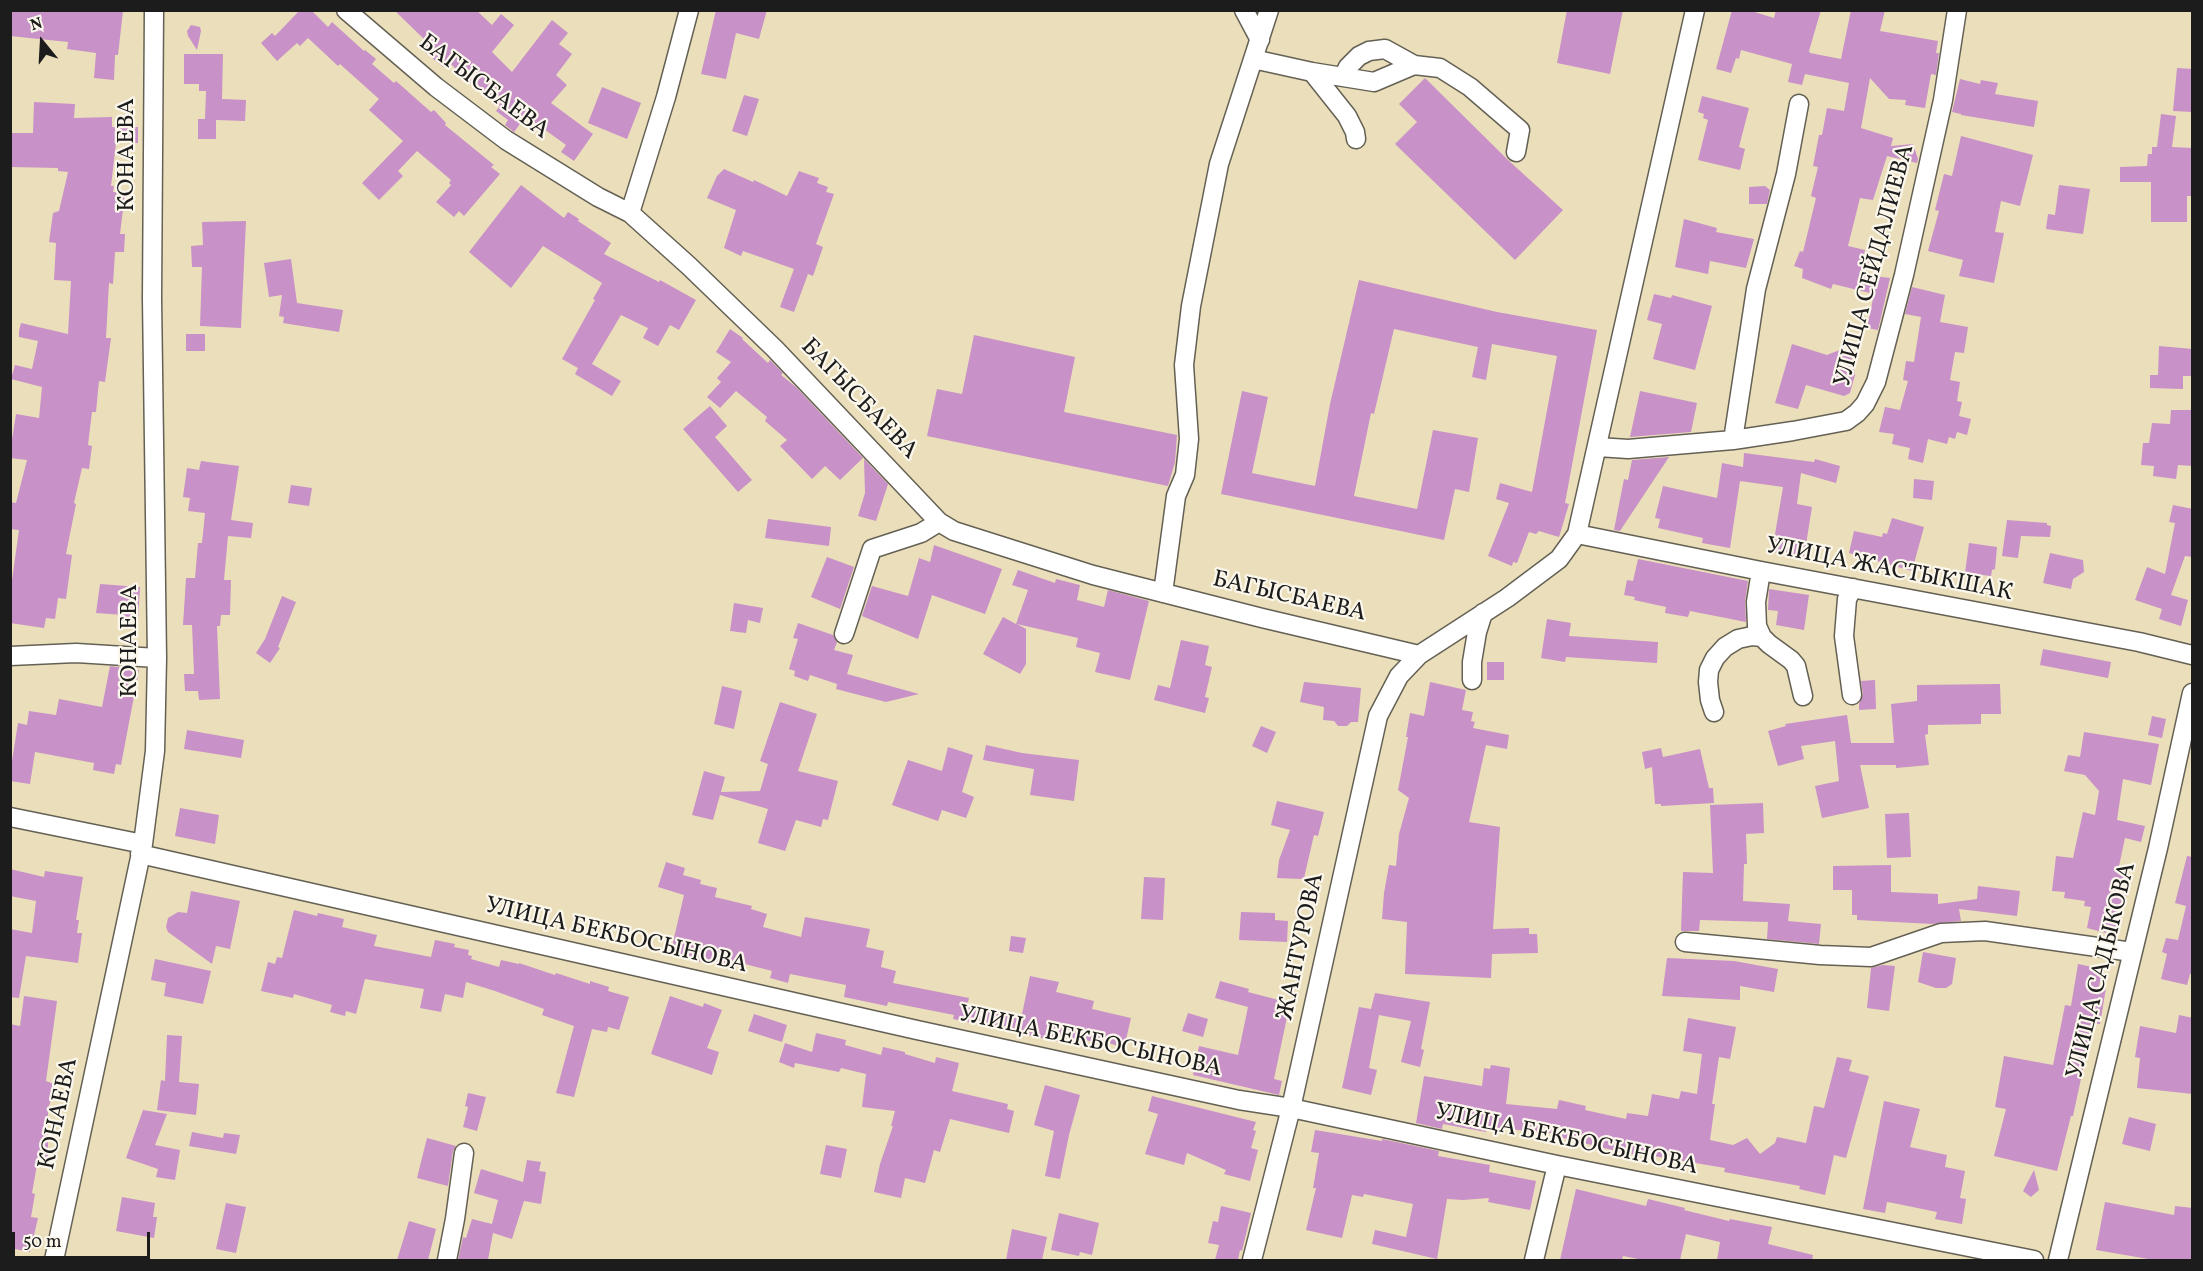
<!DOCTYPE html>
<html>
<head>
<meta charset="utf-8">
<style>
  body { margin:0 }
  #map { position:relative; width:2203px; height:1271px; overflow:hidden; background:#ebdfbb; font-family:Vollkorn,serif }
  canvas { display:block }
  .frame { position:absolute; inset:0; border:12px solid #1c1c1c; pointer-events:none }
  .north { position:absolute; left:12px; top:12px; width:60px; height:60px; -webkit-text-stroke:4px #fbf7ec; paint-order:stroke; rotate:342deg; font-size:16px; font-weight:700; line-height:24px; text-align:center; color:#1c1c1c }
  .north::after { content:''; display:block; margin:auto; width:21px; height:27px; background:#1c1c1c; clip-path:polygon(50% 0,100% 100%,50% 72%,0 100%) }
  .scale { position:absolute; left:12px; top:1232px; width:138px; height:27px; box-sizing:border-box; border:3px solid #1c1c1c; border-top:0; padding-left:8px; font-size:18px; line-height:21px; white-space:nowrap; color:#1c1c1c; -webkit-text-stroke:4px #fbf7ec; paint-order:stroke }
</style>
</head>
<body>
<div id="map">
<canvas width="2203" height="1271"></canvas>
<div class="frame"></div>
<div class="north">N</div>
<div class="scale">50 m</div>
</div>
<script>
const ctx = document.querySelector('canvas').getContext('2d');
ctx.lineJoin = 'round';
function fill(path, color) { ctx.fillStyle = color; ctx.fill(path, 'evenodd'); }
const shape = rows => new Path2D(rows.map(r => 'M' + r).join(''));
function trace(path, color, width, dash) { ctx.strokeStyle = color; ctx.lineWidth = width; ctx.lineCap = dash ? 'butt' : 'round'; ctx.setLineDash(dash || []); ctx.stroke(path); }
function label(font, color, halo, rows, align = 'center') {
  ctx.font = font + ' Vollkorn,serif'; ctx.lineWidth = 4.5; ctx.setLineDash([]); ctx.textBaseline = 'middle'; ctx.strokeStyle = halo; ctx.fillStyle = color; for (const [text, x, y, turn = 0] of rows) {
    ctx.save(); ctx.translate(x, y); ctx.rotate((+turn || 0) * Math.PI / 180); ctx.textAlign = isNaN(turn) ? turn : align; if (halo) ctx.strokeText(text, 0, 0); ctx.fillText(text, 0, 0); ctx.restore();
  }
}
fill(shape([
  [10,10,123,11,118,55,115,55,114,80,94,78,96,53,67,49,68,42,10,36],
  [300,10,311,10,328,27,332,22,364,51,365,50,376,59,372,64,394,83,396,81,431,112,434,110,446,123,445,125,494,165,491,167,500,174,464,216,459,211,454,217,436,202,451,185,449,183,451,180,417,151,398,171,403,176,379,200,362,183,403,141,369,110,379,99,340,64,338,66,308,38,300,46,297,43,277,61,261,43,272,33,275,36],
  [394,10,476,10,492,25,501,14,514,25,492,52,512,72,552,20,568,33,559,44,572,54,556,75,567,85,551,103,593,134,574,161,561,152,566,145,526,116,514,132,505,125,508,120,496,111,500,106,480,90,478,91,448,61,443,67,420,48,426,41],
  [716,10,767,10,759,39,736,33,726,79,701,74],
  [1567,10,1623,10,1610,74,1557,63],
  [1732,10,1748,10,1774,18,1776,10,1821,10,1809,51,1810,53,1841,59,1851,10,1885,10,1880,31,1938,41,1936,53,1939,53,1936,75,1931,74,1925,108,1905,105,1906,100,1889,99,1870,78,1861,128,1893,138,1891,146,1913,144,1918,159,1917,163,1887,156,1873,200,1860,198,1848,246,1865,250,1863,260,1869,261,1866,275,1890,278,1878,330,1867,328,1874,294,1833,284,1831,289,1802,278,1803,269,1794,266,1800,251,1803,252,1816,198,1811,196,1818,167,1813,166,1819,135,1822,135,1827,108,1844,111,1849,83,1805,74,1802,85,1788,82,1792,64,1741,50,1739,59,1736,58,1731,73,1716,69],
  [191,25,200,27,201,31,197,50,188,36,187,31],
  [184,54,223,54,222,99,246,100,245,121,216,120,216,139,198,139,198,119,205,119,206,91,199,91,199,84,184,84],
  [2177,68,2193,69,2193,112,2173,111],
  [1425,78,1508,160,1563,210,1515,260,1395,144,1417,122,1399,104],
  [1960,79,1980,84,1981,80,1998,83,1995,94,2038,101,2034,127,1961,115,1961,114,1952,112],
  [602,87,641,103,627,139,588,123],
  [744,95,759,99,747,136,732,131],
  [1702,96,1749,108,1739,147,1745,149,1740,170,1698,160,1708,120,1703,118,1704,114,1698,112],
  [34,102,75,104,74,118,112,117,112,127,138,127,138,143,116,143,111,186,114,186,113,192,125,193,120,234,125,234,124,252,115,252,113,284,109,283,106,338,111,338,105,382,99,381,96,412,92,412,88,445,92,446,89,469,82,468,74,503,76,504,66,554,72,555,66,599,58,598,55,619,46,618,44,628,10,623,10,580,12,580,19,530,10,529,10,502,16,503,27,460,10,458,10,452,16,414,39,418,42,387,11,379,15,365,32,369,38,341,19,337,19,331,21,323,68,334,71,281,54,280,56,243,49,242,53,213,59,211,68,172,58,171,58,168,10,167,10,133,33,133],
  [2161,114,2176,116,2172,147,2193,148,2193,196,2187,196,2187,222,2151,222,2151,182,2120,182,2120,167,2147,166,2148,154,2152,154,2152,147,2157,147],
  [1961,136,2033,155,2020,206,2001,201,1995,232,2004,233,1994,283,1959,276,1963,260,1928,251,1939,211,1935,210,1944,174,1952,176],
  [724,169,753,182,754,180,787,196,799,171,819,178,817,183,828,187,826,192,834,194,816,244,823,247,813,276,808,274,794,312,780,307,794,269,743,251,741,256,724,248,736,210,707,198,717,176],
  [521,185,564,218,568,212,579,219,578,221,611,243,604,254,659,282,660,280,696,300,679,330,670,325,658,346,643,338,648,328,621,315,592,364,621,381,612,396,575,374,578,368,562,359,595,300,593,299,602,283,543,246,511,288,469,252],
  [2059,185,2090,189,2083,234,2046,229,2048,214,2055,215],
  [1765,186,1770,190,1767,204,1749,204,1749,187],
  [1684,219,1717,228,1716,232,1754,239,1746,268,1710,261,1708,274,1675,267],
  [246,221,241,328,200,326,202,267,192,267,191,246,203,245,202,222],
  [291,259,297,303,343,310,339,332,283,323,284,317,279,316,282,295,269,297,264,263],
  [1359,280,1497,312,1597,330,1565,503,1569,504,1559,537,1539,531,1536,534,1529,532,1517,563,1513,562,1512,566,1488,556,1509,503,1496,499,1500,483,1532,492,1557,356,1492,344,1486,380,1472,377,1478,347,1394,329,1374,414,1371,413,1354,496,1417,509,1433,430,1478,438,1469,492,1455,489,1444,540,1221,494,1242,391,1268,397,1252,473,1315,486,1330,404],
  [1912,287,1945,295,1940,322,1968,327,1964,353,1955,352,1950,380,1960,382,1957,401,1962,402,1959,416,1971,419,1967,435,1957,432,1955,439,1949,437,1947,444,1928,439,1923,463,1908,459,1910,448,1892,444,1894,434,1879,432,1885,407,1900,410,1908,381,1903,380,1906,361,1914,362,1921,317,1905,314],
  [1654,294,1671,298,1672,295,1712,306,1695,370,1653,359,1662,324,1647,320],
  [730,329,743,338,742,339,768,363,770,360,783,373,781,375,796,387,863,458,840,480,825,466,812,479,780,446,787,440,765,421,767,417,736,391,720,408,707,397,721,382,717,378,731,362,716,352],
  [186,334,205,334,205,351,186,351],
  [974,335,1075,357,1064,412,1177,435,1175,462,1168,486,927,436,937,389,962,394],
  [1792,344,1827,355,1842,349,1848,352,1851,355,1855,375,1850,393,1844,396,1806,385,1798,409,1775,403],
  [2159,346,2193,349,2193,376,2183,376,2183,389,2150,388,2150,375,2158,375],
  [1640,391,1697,403,1691,432,1630,437],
  [710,406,727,426,715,437,752,480,738,492,683,429],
  [2171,410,2193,410,2193,466,2178,465,2176,479,2153,476,2154,466,2141,465,2143,443,2149,443,2152,423,2170,424],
  [1744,453,1814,462,1815,459,1840,466,1836,483,1801,473,1797,504,1812,507,1804,557,1772,552,1783,487,1740,481,1730,548,1702,543,1703,538,1658,528,1660,519,1655,518,1663,486,1717,498,1722,463,1743,467],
  [1669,457,1620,531,1614,530,1624,479,1628,480,1632,460],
  [864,459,888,484,876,521,858,516,865,493],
  [201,461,239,466,231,520,253,523,251,538,228,536,224,580,231,580,230,615,221,615,220,626,217,626,220,699,199,700,198,691,185,691,184,674,194,674,192,625,183,625,186,578,195,578,198,543,202,543,205,513,188,511,190,498,183,497,187,468,199,470],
  [1914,479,1934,481,1932,500,1913,498],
  [291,485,312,488,309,506,288,503],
  [2173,505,2193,509,2193,557,2185,556,2171,595,2188,600,2181,626,2159,619,2162,609,2135,600,2147,567,2165,574,2175,523,2169,522],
  [1892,518,1924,527,1912,571,1849,553,1854,531,1882,537,1883,533,1887,534],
  [768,519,831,527,829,546,765,538],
  [2007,520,2047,523,2047,525,2051,526,2050,537,2021,536,2018,558,2002,556],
  [1969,543,1997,547,1995,569,1992,570,1991,576,1965,573],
  [934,545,1002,569,985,614,932,595,918,639,862,616,872,586,908,596,919,558,930,562],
  [2050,553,2083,560,2084,572,2073,579,2071,589,2043,583],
  [827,557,854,567,840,609,811,597],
  [1638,559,1748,581,1745,602,1746,622,1690,611,1688,617,1665,613,1666,607,1634,600,1635,597,1624,595,1627,580,1633,581],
  [1018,570,1055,583,1056,579,1080,585,1077,600,1104,607,1108,590,1149,601,1130,680,1095,672,1100,653,1076,647,1078,638,1017,624,1026,629,1026,664,1020,674,983,654,1003,617,1016,624,1028,590,1012,585],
  [100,584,140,587,138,621,123,620,124,615,96,613],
  [1769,589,1809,595,1804,630,1776,625,1778,611,1768,610],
  [282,596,296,602,278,647,280,648,270,663,256,653,265,639],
  [734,603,763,608,760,623,748,620,746,633,730,631],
  [1547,619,1571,623,1569,636,1658,642,1657,663,1566,657,1565,662,1541,658],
  [798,623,833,635,837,642,834,650,853,655,847,674,919,694,886,702,836,689,837,684,810,675,808,681,794,676,795,671,789,669,798,639,793,638],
  [1181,640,1209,646,1205,665,1212,667,1205,697,1209,698,1205,713,1154,700,1158,685,1170,688],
  [2043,649,2111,662,2108,678,2040,665],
  [1487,662,1504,662,1504,680,1487,680],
  [110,666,139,670,121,765,116,764,114,774,93,770,94,763,35,752,30,784,10,781,10,760,12,761,18,723,27,725,29,711,56,715,59,699,102,707],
  [1875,680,1876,709,1859,710,1859,704,1863,694,1861,681],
  [1304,682,1361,688,1358,722,1351,722,1347,726,1338,726,1334,721,1323,720,1324,707,1300,702],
  [1430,682,1466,690,1462,710,1473,712,1471,721,1475,722,1473,728,1509,735,1507,749,1486,745,1469,822,1500,827,1493,929,1529,928,1529,934,1537,934,1538,953,1492,954,1491,978,1405,974,1407,922,1382,919,1384,893,1389,865,1396,866,1399,834,1409,798,1398,790,1408,737,1406,737,1410,713,1424,716],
  [2000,684,2001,714,1981,714,1981,724,1928,725,1928,734,1925,735,1929,765,1896,768,1896,765,1860,765,1869,808,1822,818,1815,786,1839,781,1835,741,1801,746,1804,759,1778,766,1768,731,1786,726,1785,724,1847,715,1851,743,1894,743,1891,704,1917,701,1917,685],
  [722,686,742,691,734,729,714,724],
  [780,702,817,714,798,771,838,781,828,820,823,819,821,827,796,820,785,851,758,843,768,809,720,795,713,820,692,815,704,771,725,777,721,792,760,791,768,764,760,761],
  [2152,716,2166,719,2162,738,2148,735],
  [1261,726,1276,732,1267,753,1252,746],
  [187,730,244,740,241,758,184,749],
  [2084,732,2159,744,2151,785,2123,779,2117,820,2145,826,2141,842,2125,838,2119,866,2127,868,2122,889,2128,890,2117,929,2108,927,2106,933,2087,928,2091,907,2084,906,2085,901,2064,898,2065,892,2052,891,2056,856,2073,858,2083,812,2095,815,2099,791,2085,775,2064,771,2068,755,2080,757],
  [986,745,1022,753,1079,760,1074,801,1030,795,1034,769,983,760],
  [948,747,973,755,962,792,974,797,966,818,942,810,938,821,892,805,908,760,942,771],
  [1661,748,1663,757,1700,749,1709,788,1713,788,1714,803,1661,806,1661,804,1655,804,1652,767,1645,769,1642,752],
  [1277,801,1324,812,1318,836,1314,835,1304,878,1300,879,1277,878,1279,860,1290,830,1271,825],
  [1763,803,1764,833,1746,834,1747,864,1744,864,1743,901,1790,904,1788,921,1821,924,1819,944,1767,939,1768,922,1700,920,1699,931,1681,931,1683,872,1713,873,1710,805],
  [180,808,219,815,215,844,175,836],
  [1909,813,1911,857,1887,858,1885,814],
  [2187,856,2193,857,2193,974,2190,974,2187,985,2161,979,2167,954,2162,952,2166,938,2178,940,2186,906,2175,903],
  [666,862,685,868,683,875,701,880,700,884,717,888,715,897,752,906,751,909,767,914,763,927,801,937,805,917,870,929,866,947,884,951,881,967,896,971,893,983,969,998,967,1006,1021,1019,1030,976,1059,982,1056,992,1094,1001,1092,1009,1131,1018,1124,1048,1106,1042,1103,1044,1085,1040,1083,1047,953,1019,954,1015,888,1002,887,1006,844,997,846,985,790,974,788,983,770,978,772,971,737,962,736,967,701,958,700,962,670,955,684,895,658,887],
  [1891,865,1891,892,1938,894,1938,904,1977,899,1978,886,2020,891,2017,916,1959,909,1961,921,1932,924,1857,920,1857,915,1852,915,1852,890,1833,890,1833,866],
  [10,869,44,877,45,871,83,877,76,920,79,920,77,933,82,933,78,963,26,956,19,998,10,997,10,929,32,933,36,901,10,896],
  [1144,877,1165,878,1163,920,1141,919],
  [191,891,240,901,230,949,216,946,212,964,168,932,166,927,168,918,178,912,187,913],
  [294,910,317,916,318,913,344,919,342,927,377,935,374,946,431,957,435,940,455,944,454,947,469,950,468,955,472,956,471,959,499,967,501,960,519,964,519,963,555,975,556,973,590,984,590,981,609,987,608,991,629,997,619,1030,608,1027,607,1032,592,1029,574,1097,556,1093,574,1026,542,1015,544,1009,495,991,466,982,463,998,445,994,441,1012,420,1008,424,989,365,979,356,1014,346,1011,345,1016,330,1012,332,1005,294,994,293,998,261,991,268,962,275,964,277,957,282,958],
  [1241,912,1275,913,1275,920,1288,921,1287,942,1239,940],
  [1011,936,1026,938,1023,953,1009,951],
  [1923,952,1956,958,1952,984,1946,988,1936,988,1918,982],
  [1667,958,1734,961,1778,969,1774,992,1740,986,1740,1000,1662,996],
  [155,959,211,971,203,1004,164,996,166,983,151,980],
  [2078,964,2102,969,2099,987,2106,988,2100,1024,2093,1023,2073,1116,2071,1116,2057,1171,1994,1156,2006,1109,1995,1107,2004,1056,2053,1065,2065,1005,2071,1006],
  [1883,965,1895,966,1889,1011,1867,1008,1871,968],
  [1220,981,1249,989,1248,992,1290,1003,1274,1079,1282,1081,1279,1095,1193,1075,1199,1046,1238,1055,1248,1007,1215,998],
  [1375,993,1430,1002,1421,1049,1424,1050,1420,1067,1401,1062,1411,1021,1379,1015,1369,1068,1377,1070,1371,1095,1342,1088,1359,1007,1371,1009],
  [24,996,57,1001,46,1081,57,1085,48,1108,48,1159,38,1159,32,1193,35,1194,31,1217,38,1218,30,1252,10,1248,10,1024,20,1026],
  [670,996,703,1007,704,1003,722,1010,707,1048,719,1052,712,1075,651,1054],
  [1188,1013,1208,1019,1203,1037,1182,1031],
  [754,1014,787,1025,782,1042,748,1031],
  [2179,1015,2193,1018,2193,1094,2137,1088,2140,1058,2135,1057,2140,1026,2176,1033],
  [1688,1018,1736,1027,1730,1059,1719,1057,1712,1104,1715,1104,1710,1140,1733,1145,1747,1138,1760,1154,1775,1143,1777,1137,1806,1143,1814,1106,1824,1108,1837,1057,1852,1060,1849,1071,1869,1076,1846,1158,1834,1155,1825,1195,1799,1189,1800,1186,1724,1172,1725,1168,1636,1153,1636,1155,1620,1152,1551,1135,1551,1133,1486,1127,1486,1132,1443,1124,1442,1129,1416,1123,1424,1076,1482,1086,1484,1068,1490,1069,1491,1065,1510,1068,1506,1104,1557,1109,1559,1100,1586,1106,1585,1110,1626,1119,1627,1113,1648,1116,1652,1094,1679,1099,1681,1091,1697,1094,1702,1054,1683,1051],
  [816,1033,846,1040,845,1045,881,1055,883,1047,905,1052,905,1054,935,1063,936,1057,959,1063,952,1091,1008,1104,1007,1109,1014,1111,1009,1133,950,1119,940,1152,934,1150,925,1183,905,1178,901,1198,874,1192,880,1164,893,1126,891,1126,895,1111,862,1107,866,1074,841,1068,839,1072,795,1063,794,1068,779,1062,785,1043,812,1052],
  [167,1035,182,1036,179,1082,199,1084,196,1115,157,1110,161,1080,165,1081],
  [1045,1085,1080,1095,1069,1135,1060,1179,1045,1176,1054,1131,1034,1125],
  [468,1093,486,1097,477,1131,463,1127,468,1107,465,1106],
  [1152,1096,1256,1122,1253,1130,1256,1131,1251,1148,1258,1150,1250,1181,1224,1174,1226,1170,1187,1153,1184,1165,1145,1154,1158,1114,1148,1111],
  [1884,1101,1920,1109,1910,1147,1947,1155,1945,1167,1965,1171,1960,1198,1966,1199,1962,1224,1935,1219,1937,1212,1893,1203,1887,1202,1885,1213,1863,1209],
  [143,1110,167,1114,155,1145,180,1150,175,1180,156,1177,158,1169,126,1158],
  [2129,1117,2156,1124,2150,1151,2122,1144],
  [1315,1130,1382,1141,1382,1139,1439,1151,1438,1156,1490,1165,1489,1172,1536,1181,1530,1210,1488,1202,1489,1198,1463,1200,1447,1199,1437,1259,1372,1244,1375,1230,1406,1237,1413,1204,1364,1194,1363,1197,1352,1195,1342,1238,1306,1230,1316,1188,1313,1188,1319,1153,1311,1152],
  [192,1132,223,1138,224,1133,240,1135,236,1154,189,1146],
  [427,1138,456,1146,453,1151,448,1186,417,1178],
  [826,1145,847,1149,841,1178,820,1174],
  [527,1160,541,1162,539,1171,546,1172,541,1204,524,1201,512,1239,493,1233,488,1260,458,1260,463,1237,466,1238,472,1219,492,1224,498,1200,474,1193,481,1169,523,1182],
  [2034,1170,2039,1190,2031,1197,2023,1191],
  [1576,1189,1646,1206,1648,1199,1685,1208,1684,1210,1729,1221,1730,1219,1772,1227,1768,1244,1813,1255,1812,1260,1717,1260,1720,1242,1686,1234,1680,1260,1643,1260,1623,1256,1622,1260,1560,1260],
  [122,1197,155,1203,153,1217,157,1217,154,1238,116,1231],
  [2105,1202,2174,1215,2175,1206,2193,1208,2193,1260,2154,1260,2096,1250],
  [226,1203,246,1207,236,1253,216,1249],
  [1221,1206,1251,1213,1242,1251,1240,1250,1238,1260,1215,1260,1219,1245,1208,1243,1213,1221,1218,1222],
  [1059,1213,1099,1223,1092,1255,1080,1252,1079,1256,1051,1250],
  [409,1221,436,1229,428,1260,397,1260],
  [1012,1229,1047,1237,1042,1260,1006,1260]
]), '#c891c7');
const minor = shape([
  [346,10,436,87,506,140,598,197,630,213,689,266,775,349,939,522,954,531,1093,575,1262,618,1419,655],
  [1244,10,1260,40],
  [1253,59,1312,72,1374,82,1414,65,1440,68,1470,87,1520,130,1516,152],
  [1312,72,1347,116,1355,132,1356,139],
  [1343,77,1348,67,1359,56,1369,51,1385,49,1414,65],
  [630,213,666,97,689,10],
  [1733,440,1756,289,1786,174,1799,104],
  [1598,447,1628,449,1733,440,1793,431,1846,421,1857,413,1865,404,1876,382,1904,275,1943,100,1957,10],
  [1577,534,1761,571,2139,642,2192,655],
  [1761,571,1756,602,1757,626,1762,637,1769,644,1791,660,1796,666,1803,696],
  [1163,593,1176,496,1185,475,1189,439,1184,365,1191,306,1219,164,1269,10],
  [844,634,872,549,921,533,939,522],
  [10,656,76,653,157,658],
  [1472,680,1472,662,1477,632,1483,613],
  [1852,695,1844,636,1847,599,1853,588],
  [1714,712,1710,700,1708,682,1709,670,1715,658,1725,647,1738,639,1752,636,1762,637],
  [10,817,143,844],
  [140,854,917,1030,1239,1100,1291,1108,1557,1165,2034,1260],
  [1685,942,1820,955,1871,957,1941,933,1985,931,2132,952],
  [54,1260,143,844,155,751,157,658,152,298,154,10],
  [447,1260,455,1219,464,1153],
  [1252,1260,1291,1108,1378,716,1399,676,1419,655,1507,598,1559,559,1577,534,1695,10],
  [1534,1260,1557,1165],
  [2058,1260,2158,848,2192,693]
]);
trace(minor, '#646054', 21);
trace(minor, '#fff', 18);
label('24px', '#1c1c1c', '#fbf7ec', [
  ["БАГЫСБАЕВА",483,88,37],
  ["КОНАЕВА",129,155,-90],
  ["УЛИЦА СЕЙДАЛИЕВА",1876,266,-75],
  ["БАГЫСБАЕВА",858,400,46],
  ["УЛИЦА ЖАСТЫКШАК",1889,571,11],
  ["БАГЫСБАЕВА",1289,598,13],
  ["КОНАЕВА",132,641,-90],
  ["УЛИЦА БЕКБОСЫНОВА",616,937,13],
  ["ЖАНТУРОВА",1302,947,-78],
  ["УЛИЦА САДЫКОВА",2103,971,-76],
  ["УЛИЦА БЕКБОСЫНОВА",1090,1043,12],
  ["КОНАЕВА",60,1114,-78],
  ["УЛИЦА БЕКБОСЫНОВА",1566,1141,12]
]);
</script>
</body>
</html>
